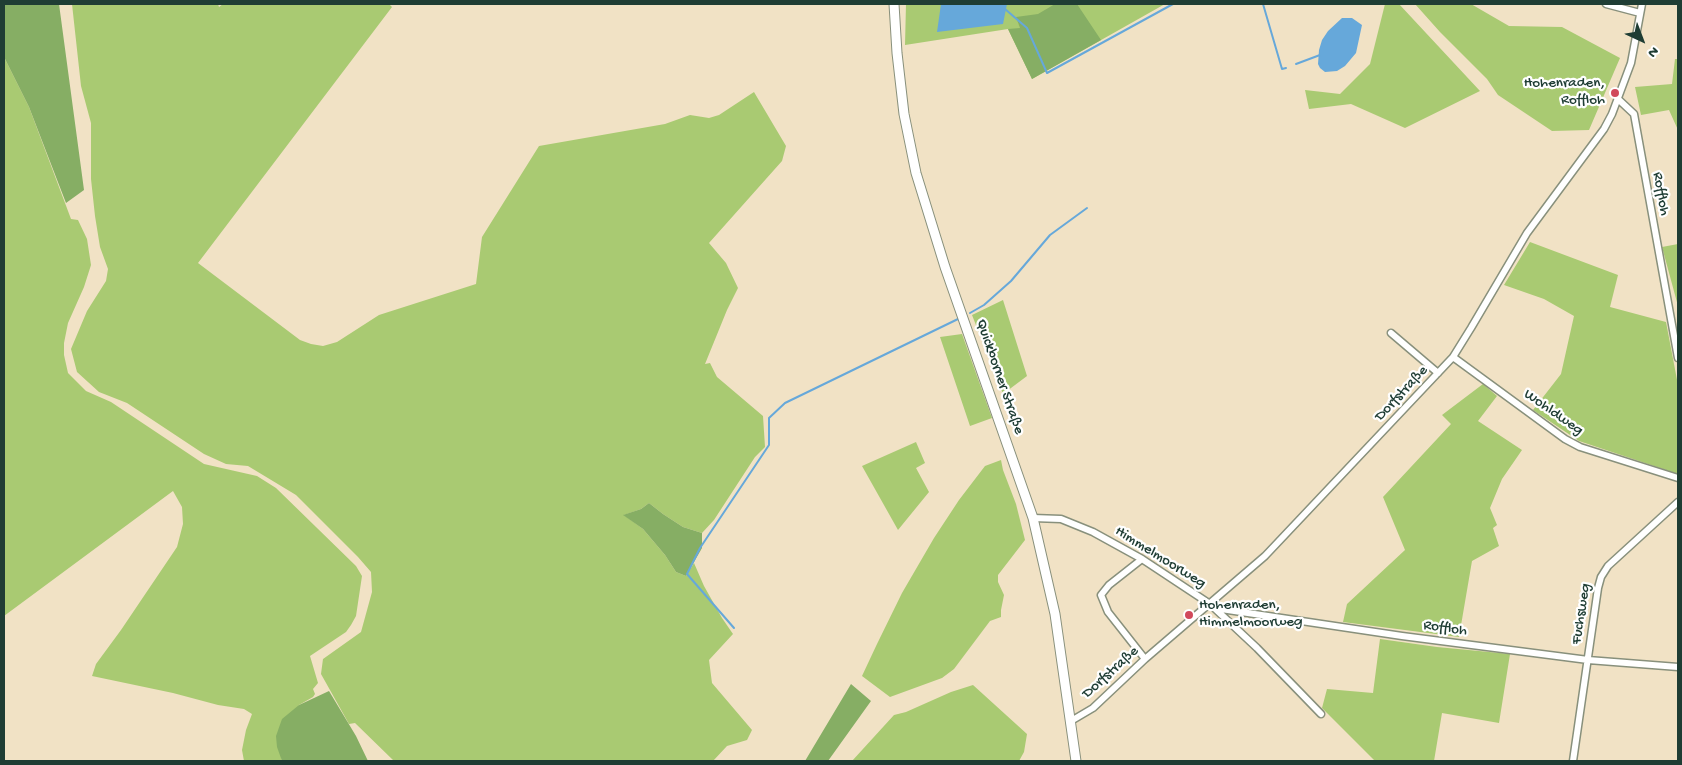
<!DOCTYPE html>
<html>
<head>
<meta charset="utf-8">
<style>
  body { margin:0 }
  #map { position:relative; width:1682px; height:765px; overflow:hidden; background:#f1e2c5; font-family:"Gochi Hand",sans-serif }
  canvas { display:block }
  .frame { position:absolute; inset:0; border:5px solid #1f3d34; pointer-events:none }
  .north { position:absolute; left:1617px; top:15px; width:50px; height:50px; -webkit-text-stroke:4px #fff; paint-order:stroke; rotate:137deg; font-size:14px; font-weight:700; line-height:20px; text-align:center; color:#1f3d34 }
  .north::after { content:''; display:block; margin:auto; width:18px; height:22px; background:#1f3d34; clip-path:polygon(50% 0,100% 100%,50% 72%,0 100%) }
</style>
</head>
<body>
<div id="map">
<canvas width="1682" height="765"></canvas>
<div class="frame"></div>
<div class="north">N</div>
</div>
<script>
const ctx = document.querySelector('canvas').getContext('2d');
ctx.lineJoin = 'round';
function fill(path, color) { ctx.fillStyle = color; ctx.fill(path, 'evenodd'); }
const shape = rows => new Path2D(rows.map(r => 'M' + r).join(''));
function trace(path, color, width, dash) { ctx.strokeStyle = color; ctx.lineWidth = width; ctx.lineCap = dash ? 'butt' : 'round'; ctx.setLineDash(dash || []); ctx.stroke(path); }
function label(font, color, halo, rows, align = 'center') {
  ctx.font = font + ' "Gochi Hand",sans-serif'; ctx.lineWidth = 4.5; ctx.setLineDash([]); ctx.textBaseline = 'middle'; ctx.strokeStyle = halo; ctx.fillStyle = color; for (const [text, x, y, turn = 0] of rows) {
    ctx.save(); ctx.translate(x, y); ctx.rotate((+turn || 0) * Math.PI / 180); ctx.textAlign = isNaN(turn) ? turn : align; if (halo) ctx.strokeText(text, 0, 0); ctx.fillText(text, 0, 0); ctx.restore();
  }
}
fill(shape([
  [72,4,218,4,219,7,223,4,389,4,392,7,198,263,300,340,311,344,323,346,337,342,379,315,476,284,482,237,539,146,665,124,690,115,709,118,719,115,754,92,786,146,782,161,709,243,726,263,738,288,727,310,705,364,710,363,717,377,763,416,765,447,755,457,714,520,702,533,683,527,663,514,649,503,641,509,624,515,643,529,665,555,676,572,686,576,694,563,704,586,722,618,733,634,709,660,712,683,752,730,747,740,727,746,713,761,394,761,355,723,349,724,321,674,323,659,361,632,372,592,371,572,358,557,296,495,248,466,226,464,204,454,127,403,99,392,77,372,71,349,87,311,106,281,108,269,100,247,95,216,91,179,91,123,81,86],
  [906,4,1165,4,1032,79,1008,29,905,45],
  [1385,4,1399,4,1480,91,1405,128,1351,104,1309,109,1305,90,1340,94,1370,64],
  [1415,4,1471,4,1509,26,1562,27,1620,58,1589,130,1552,131,1498,95,1487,79,1440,32],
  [4,57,29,107,71,219,78,220,87,239,91,265,84,287,68,323,64,343,64,355,68,373,86,391,111,402,204,464,257,476,276,488,356,566,362,576,356,616,351,625,346,632,310,656,318,683,313,689,315,694,313,697,299,705,281,756,282,761,244,761,242,750,246,730,252,714,244,709,218,705,173,693,92,676,96,664,121,630,177,547,183,524,182,507,173,491,4,616],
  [1675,59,1678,59,1678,130,1669,110,1641,115,1635,87,1672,84],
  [1530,242,1618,275,1610,307,1666,322,1678,385,1678,474,1579,441,1533,410,1561,374,1574,316,1544,299,1504,285],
  [1678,244,1678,306,1662,247],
  [1003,300,1027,376,1003,394,972,315],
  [962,334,992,418,970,426,940,337],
  [1483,384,1497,396,1478,421,1522,450,1502,479,1490,508,1497,525,1493,528,1499,546,1472,561,1459,637,1343,622,1347,604,1405,550,1383,497,1451,424,1442,415],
  [916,442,925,463,916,468,929,492,898,530,862,466],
  [1001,460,1003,470,1016,504,1025,540,998,575,998,582,1004,595,1001,610,1001,617,990,621,954,669,942,678,890,697,862,676,877,644,902,593,934,538,959,500,985,466],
  [1380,639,1437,647,1510,654,1499,723,1442,713,1434,761,1375,761,1322,708,1327,689,1373,693],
  [973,685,1027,734,1024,752,1019,761,852,761,894,715,906,712,951,692]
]), '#a9ca72');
fill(shape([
  [4,4,59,4,84,190,66,203,29,107,4,57],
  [1055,4,1077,4,1101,40,1032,79,1008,29,1020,28,1016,17,1038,14],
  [649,503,663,514,683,527,702,533,702,548,686,576,676,572,665,555,643,529,623,515,641,509],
  [851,684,871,701,828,761,805,761],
  [329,691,356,736,368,761,282,761,277,747,276,736,282,719,299,705]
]), '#86ae64');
fill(shape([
  [941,4,1007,4,1003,24,937,32],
  [1342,18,1352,18,1362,25,1356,53,1345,66,1337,71,1325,72,1320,68,1318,64,1319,50,1322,40,1328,31]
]), '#66a8da');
trace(shape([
  [1263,4,1282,69,1286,68],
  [1005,9,1027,28,1047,73,1173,4],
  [1296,64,1320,55],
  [970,313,984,305,1011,281,1050,235,1087,208],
  [734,628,687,574,700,548,769,445,769,418,785,403,958,319]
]), '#66a8da', 2);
const street = shape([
  [1606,4,1640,13],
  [1618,99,1634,114,1678,358],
  [1391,333,1438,373],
  [1453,357,1565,439,1580,447,1678,478],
  [1033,518,1061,519,1093,532,1142,559,1210,604,1257,648,1321,714],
  [1142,559,1109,585,1101,595,1108,612,1145,659],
  [1210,604,1221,609,1402,636,1588,660,1678,667],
  [1071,721,1093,708,1145,659,1265,556,1453,357,1471,328,1527,233,1604,129,1612,114,1631,63,1642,4],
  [1573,761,1598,588,1601,577,1608,566,1678,502]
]);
const secondary = shape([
  [894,4,897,53,904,114,916,173,945,267,1033,518,1055,614,1076,761]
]);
trace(street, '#88907c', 9);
trace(secondary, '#88907c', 11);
trace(street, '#fff', 6);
trace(secondary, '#fff', 9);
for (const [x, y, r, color] of [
  [1615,93,5,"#d1495b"],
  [1189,615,5,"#d1495b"]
]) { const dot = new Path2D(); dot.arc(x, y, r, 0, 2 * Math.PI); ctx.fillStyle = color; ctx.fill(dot); trace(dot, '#fff', 2); }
label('15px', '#1f3d34', '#fff', [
  ["Hohenraden,",1605,84],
  ["Roffloh",1605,101],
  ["Hohenraden,",1199,606,"left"],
  ["Himmelmoorweg",1199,623,"left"]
], 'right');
label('15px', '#1f3d34', '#fff', [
  ["Roffloh",1660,194,80],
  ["Quickborner Straße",999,377,71],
  ["Dorfstraße",1402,394,-47],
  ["Wohldweg",1553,413,35],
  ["Himmelmoorweg",1160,558,32],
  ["Fuchsweg",1582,614,-81],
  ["Roffloh",1445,629,8],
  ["Dorfstraße",1111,673,-42]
]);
</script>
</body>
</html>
